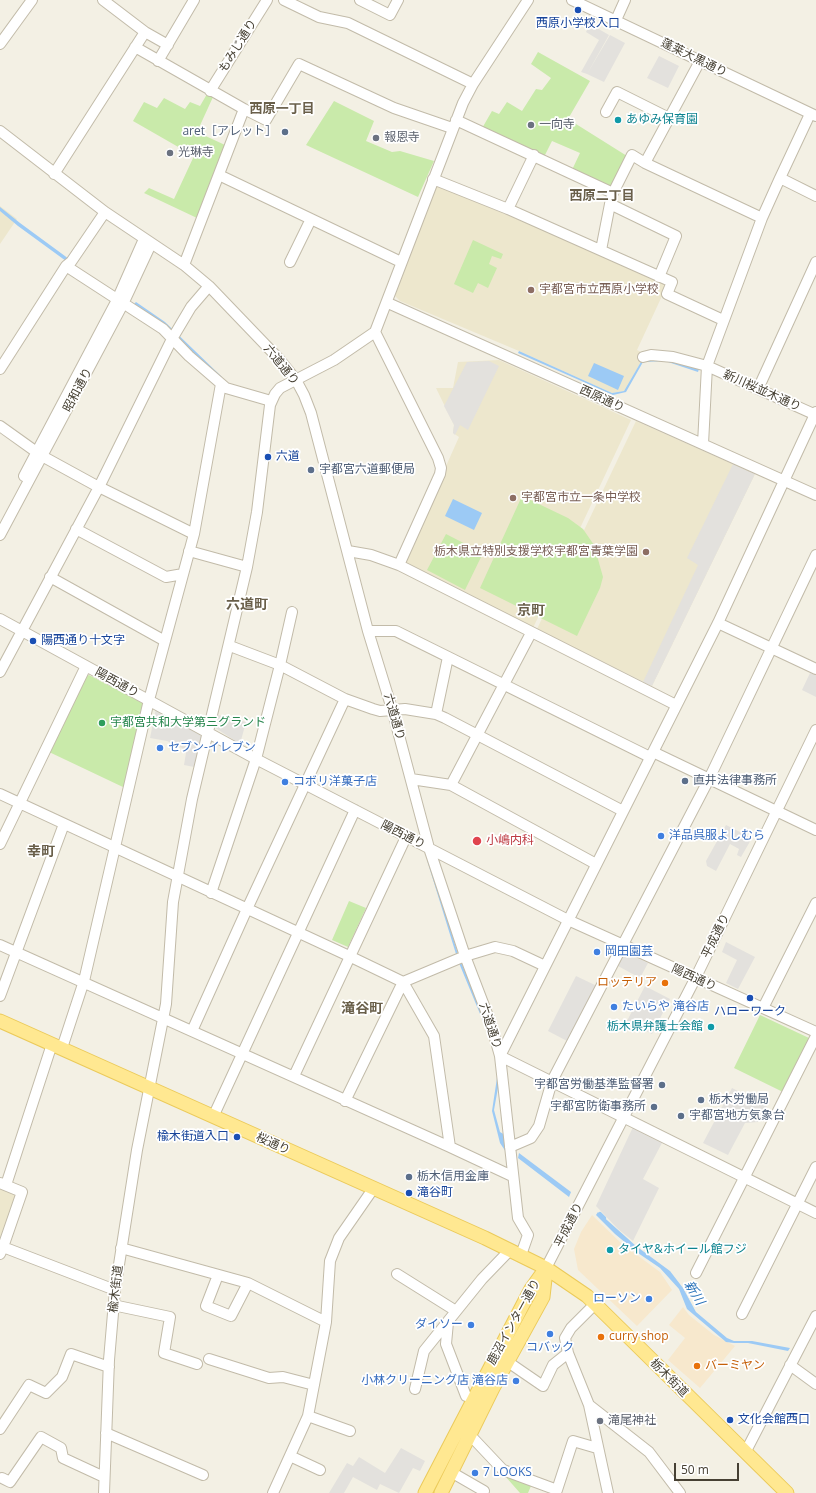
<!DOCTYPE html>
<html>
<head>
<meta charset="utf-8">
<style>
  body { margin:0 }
  #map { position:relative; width:816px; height:1493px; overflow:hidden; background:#f3f0e4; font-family:"Open Sans",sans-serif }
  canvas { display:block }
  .scale { position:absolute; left:674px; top:1463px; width:65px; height:18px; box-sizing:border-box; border:2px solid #464033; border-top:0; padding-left:5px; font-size:12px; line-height:14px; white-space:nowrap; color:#464033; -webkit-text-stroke:3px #fff; paint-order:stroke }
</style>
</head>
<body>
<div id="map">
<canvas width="816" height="1493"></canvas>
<div class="scale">50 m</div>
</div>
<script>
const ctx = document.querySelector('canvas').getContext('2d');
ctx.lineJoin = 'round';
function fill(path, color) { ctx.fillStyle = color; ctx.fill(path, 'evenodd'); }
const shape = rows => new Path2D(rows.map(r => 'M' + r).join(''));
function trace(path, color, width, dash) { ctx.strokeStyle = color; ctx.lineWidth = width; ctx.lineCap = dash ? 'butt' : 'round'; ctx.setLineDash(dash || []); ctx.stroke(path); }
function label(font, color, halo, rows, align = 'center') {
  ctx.font = font + ' "Open Sans","Noto Sans JP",sans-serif'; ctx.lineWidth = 3.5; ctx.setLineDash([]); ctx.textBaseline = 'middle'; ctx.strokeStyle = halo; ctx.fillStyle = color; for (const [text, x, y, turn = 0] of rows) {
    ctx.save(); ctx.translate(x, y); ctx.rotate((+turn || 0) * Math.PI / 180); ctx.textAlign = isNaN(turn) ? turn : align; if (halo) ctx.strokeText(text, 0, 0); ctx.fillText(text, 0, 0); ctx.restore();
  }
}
fill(shape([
  [592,1215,622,1244,660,1272,672,1290,637,1326,578,1270,574,1249,581,1232],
  [683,1307,689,1315,714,1335,735,1346,700,1388,668,1360,685,1338,669,1325]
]), '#f7e8cd');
fill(shape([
  [436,185,668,283,637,350,645,354,642,360,624,391,612,393,519,351,400,301,395,296],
  [0,206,17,219,0,244],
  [499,360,631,420,533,628,405,563,404,560,459,437,453,433,454,425,436,388,453,388,458,362],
  [636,421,755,474,652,686,537,629],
  [0,1186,18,1193,0,1238]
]), '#ede7cd');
fill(shape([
  [538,52,590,81,568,119,627,156,609,190,571,172,580,153,552,141,543,159,481,130,492,111,499,114,507,102,522,111,536,89,542,90,551,78,531,64],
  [207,94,213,97,197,132,225,145,197,218,144,193,149,188,174,199,194,156,133,121,144,102,157,108,164,98,185,109,190,102,200,106],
  [334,101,374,121,366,141,392,152,400,151,434,161,418,197,306,145],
  [473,240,503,254,501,259,492,256,489,264,497,268,488,288,478,283,473,293,454,284],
  [522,496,568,518,583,529,594,545,603,577,600,588,577,636,480,588],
  [446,534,483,553,465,590,427,570],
  [89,675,144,704,125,788,47,751,86,676],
  [349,901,366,908,348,947,332,940],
  [760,1015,809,1038,783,1092,734,1068],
  [505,1476,531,1486,528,1493,520,1493]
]), '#c9eaaa');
fill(shape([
  [590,24,609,35,587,74,581,72,599,40,586,32],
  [610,35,625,43,604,82,587,74],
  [659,56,679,66,668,88,647,78],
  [489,361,499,366,468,430,460,425,455,435,453,433,454,425,444,406,467,362],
  [733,464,755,474,652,686,643,682,698,565,687,558],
  [810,673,816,675,816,697,802,690],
  [156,708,199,732,202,738,194,767,184,765,186,753,182,748,167,741,150,738],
  [218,715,246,722,240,744,214,727],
  [726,825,752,838,741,857,737,855,739,849,730,844,716,871,707,866,706,861],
  [726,942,755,957,738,989,726,983,737,960,722,952],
  [625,952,632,953,637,958,648,963,640,978,618,966],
  [576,976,597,986,569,1042,548,1031],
  [645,986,670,999,652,1034,627,1021],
  [732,1088,767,1106,758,1122,745,1123,728,1155,703,1143],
  [633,1127,663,1141,643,1179,659,1188,633,1241,618,1229,596,1206],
  [401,1448,425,1461,420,1471,413,1468,399,1493,380,1484,377,1490,353,1477,344,1493,329,1493,347,1463,353,1466,359,1457,385,1473]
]), '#e3e1dd');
fill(shape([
  [0,207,20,223,69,259,66,261,18,226,0,211],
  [136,302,165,322,222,377,220,380,164,325,134,304],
  [519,351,612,393,624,391,642,360,665,360,699,369,698,372,665,361,643,362,626,392,613,395,518,353],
  [594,363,624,376,618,390,588,376],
  [453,499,482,513,474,530,445,516],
  [429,859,458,954,456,954,427,860],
  [461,962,492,1036,501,1071,494,1110,500,1132,505,1135,506,1152,500,1143,492,1111,498,1071,496,1057,490,1038,459,963],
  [519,1153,571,1192,569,1197,518,1158],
  [598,1212,636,1246,670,1271,683,1288,696,1312,727,1338,734,1341,752,1341,790,1348,788,1351,748,1343,734,1343,726,1342,687,1309,679,1289,660,1268,638,1253,615,1234,596,1215]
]), '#9ccaf5');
trace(shape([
  [600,1213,605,1218]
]), '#9ccaf5', 2.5);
const minor = shape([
  [284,0,319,17,348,23,473,84],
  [360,0,390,15,398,0],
  [572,0,816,116],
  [616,20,625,0],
  [145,32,168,45],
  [0,44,32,0],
  [135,47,244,109,184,265],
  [158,61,194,0],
  [210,91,267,0],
  [244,109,266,120,299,64,394,108,452,128],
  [606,112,617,92,669,118],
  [810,114,780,178,816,196],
  [456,120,613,193,632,155,645,163,700,61],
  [0,131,105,212,184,265,209,286,280,360,296,380,304,395,311,413,368,631,392,709,429,848,465,956,491,1024,500,1056,518,1218,528,1235,521,1255],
  [645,163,762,218],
  [54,174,145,32,103,0],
  [219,175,401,262],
  [433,179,508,209,672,282,667,294,723,320],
  [610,204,676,236,659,277],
  [508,209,534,155],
  [601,250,611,199],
  [290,262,311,219],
  [66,266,71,262,105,212],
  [388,303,816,495],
  [375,332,438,458,441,468,440,474,399,565],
  [643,357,651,355,673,357,707,366,816,415],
  [0,369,66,266,163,329,189,356,226,388,271,401],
  [758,389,816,262],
  [816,412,718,623,500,1056,816,1213],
  [0,426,42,456,95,485,194,534],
  [703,444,707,366,762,218,780,178],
  [24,476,117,300,144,239],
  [76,529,166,577,183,574],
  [0,535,123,304,151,244],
  [189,551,247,567],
  [348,551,371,555,399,565,676,705],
  [50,577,165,641],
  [0,619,256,759,568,920,816,1032],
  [718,623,816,669],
  [368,631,396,631,650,757],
  [230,646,280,665,292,612],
  [0,672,99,487,172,339,191,307,209,286],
  [436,714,448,657],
  [653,752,816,830],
  [411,779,451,785,596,864],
  [451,785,531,633],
  [0,794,349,956,403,982,434,1036,450,1147,512,1176],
  [0,844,86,666],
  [211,893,256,759,280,665,345,699,373,709,380,711,405,709,436,714,445,718,623,811],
  [0,945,450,1147],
  [0,996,64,824],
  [763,1008,816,903],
  [192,1031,247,909,345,699],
  [62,1048,84,981,149,700,194,534,221,384],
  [294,1076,406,837],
  [345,1101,403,982,465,956,495,947,513,951,545,966],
  [213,1117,355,810],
  [510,1147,531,1138,539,1126,552,1081,709,779,816,555],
  [0,1183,22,1192,3,1247],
  [6,1185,52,1044],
  [121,1248,248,1283,326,1322],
  [0,1254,3,1247,115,1290],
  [546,1268,695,979,816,730],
  [696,1273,816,1036],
  [397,1274,456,1311],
  [218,1275,206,1306,231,1316,248,1283],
  [595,1304,571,1328,565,1338,568,1353,589,1405,649,1452,680,1493],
  [113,1305,170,1317,164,1353,197,1364],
  [742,1314,816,1167],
  [448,1322,446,1344,466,1396],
  [209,1359,269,1378,283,1377,314,1385],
  [508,1362,543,1386,553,1365,568,1353],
  [790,1365,816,1384],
  [415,1389,424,1351,482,1279,510,1250],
  [589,1405,608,1493],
  [308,1416,350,1431],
  [0,1429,29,1385,46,1393,62,1377,71,1354,109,1367],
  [106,1433,203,1475],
  [470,1435,503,1470,557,1490,573,1441,597,1448],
  [746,1451,816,1316],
  [290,1456,320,1470],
  [451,1472,484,1491],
  [2,1478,10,1482,41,1437,61,1448,63,1458,104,1477],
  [104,1493,109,1360,115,1290,137,1150,166,1004,173,902,192,799,247,567,257,512,270,405,275,394,280,388,334,360,375,332,463,103,473,84,528,0],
  [273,1493,308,1416,326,1322,330,1261,339,1238,373,1189]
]);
const major = shape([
  [0,1021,485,1238,546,1268,587,1296,787,1493],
  [425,1493,531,1289,546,1268],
  [441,1493,493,1388,543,1297,546,1270]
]);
trace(minor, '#c2bba9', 12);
trace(major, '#ebca5a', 15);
trace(minor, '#fff', 10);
trace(major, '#ffe891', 13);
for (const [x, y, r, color] of [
  [578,10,4,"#1a4fb4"],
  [618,120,4,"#0f9aa8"],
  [531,125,4,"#6b7280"],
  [285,132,4,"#5c6f8a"],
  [376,138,4,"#6b7280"],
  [170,153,4,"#6b7280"],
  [531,290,4,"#8d6e63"],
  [268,457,4,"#1a4fb4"],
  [311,470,4,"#5c6f8a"],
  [513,498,4,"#8d6e63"],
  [646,552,4,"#8d6e63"],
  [33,641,4,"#1a4fb4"],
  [102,723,4,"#2e9e5b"],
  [160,748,4,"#3f7fe0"],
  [685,781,4,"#5c6f8a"],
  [285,782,4,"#3f7fe0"],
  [661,836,4,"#3f7fe0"],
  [477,841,5,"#e0444e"],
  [597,952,4,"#3f7fe0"],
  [665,983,4,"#e8710a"],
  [750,998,4,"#1a4fb4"],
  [614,1007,4,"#3f7fe0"],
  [711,1027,4,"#0f9aa8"],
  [662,1085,4,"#5c6f8a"],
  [701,1100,4,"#5c6f8a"],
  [654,1107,4,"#5c6f8a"],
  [681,1116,4,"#5c6f8a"],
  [237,1137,4,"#1a4fb4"],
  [409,1177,4,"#5c6f8a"],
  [409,1193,4,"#1a4fb4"],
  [610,1250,4,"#0f9aa8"],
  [649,1299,4,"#3f7fe0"],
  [471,1325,4,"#3f7fe0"],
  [550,1334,4,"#3f7fe0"],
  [601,1337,4,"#e8710a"],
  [697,1366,4,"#e8710a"],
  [516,1381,4,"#3f7fe0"],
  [730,1420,4,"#1a4fb4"],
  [600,1421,4,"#6b7280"],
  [475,1473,4,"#3f7fe0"]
]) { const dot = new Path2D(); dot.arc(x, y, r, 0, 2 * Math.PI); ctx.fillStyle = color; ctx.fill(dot); trace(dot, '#fff', 1.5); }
label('12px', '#164399', '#fff', [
  ["西原小学校入口",578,24,"center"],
  ["六道",276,457],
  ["陽西通り十文字",41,641],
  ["ハローワーク",750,1012,"center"],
  ["楡木街道入口",229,1137,"right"],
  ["滝谷町",417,1193],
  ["文化会館西口",738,1420]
], 'left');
label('12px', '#464033', '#fff', [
  ["もみじ通り",238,46,-58],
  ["蓬莱大黒通り",694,58,26],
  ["六道通り",281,365,51],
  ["昭和通り",78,390,-62],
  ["新川桜並木通り",762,391,24],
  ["西原通り",602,399,24],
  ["陽西通り",117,683,29],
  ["六道通り",394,717,74],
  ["陽西通り",403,835,27],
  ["平成通り",716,936,-64],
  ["陽西通り",694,978,24],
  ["六道通り",490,1026,72],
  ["桜通り",273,1144,24],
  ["平成通り",569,1225,-63],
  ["楡木街道",116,1289,-83],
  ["鹿沼インター通り",514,1322,-61],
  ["栃木街道",669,1378,45]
]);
label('12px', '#0d838f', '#fff', [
  ["あゆみ保育園",626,120],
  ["栃木県弁護士会館",703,1027,"right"],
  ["タイヤ&ホイール館フジ",618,1250]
], 'left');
label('12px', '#5b616d', '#fff', [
  ["一向寺",539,125],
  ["報恩寺",384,138],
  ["光琳寺",178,153],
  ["滝尾神社",608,1421]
], 'left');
label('12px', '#4e5e75', '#fff', [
  ["aret［アレット］",277,132,"right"],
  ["宇都宮六道郵便局",319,470],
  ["直井法律事務所",693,781],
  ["宇都宮労働基準監督署",654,1085,"right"],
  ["栃木労働局",709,1100],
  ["宇都宮防衛事務所",646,1107,"right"],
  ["宇都宮地方気象台",689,1116],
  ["栃木信用金庫",417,1177]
], 'left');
label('12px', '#785e54', '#fff', [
  ["宇都宮市立西原小学校",539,290],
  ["宇都宮市立一条中学校",521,498],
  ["栃木県立特別支援学校宇都宮青葉学園",638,552,"right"]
], 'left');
label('12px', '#27864d', '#fff', [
  ["宇都宮共和大学第三グランド",110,723]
], 'left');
label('12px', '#366cbe', '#fff', [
  ["セブン-イレブン",168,748],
  ["コボリ洋菓子店",293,782],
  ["洋品呉服よしむら",669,836],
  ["岡田園芸",605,952],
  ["たいらや 滝谷店",622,1007],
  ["ローソン",641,1299,"right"],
  ["ダイソー",463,1325,"right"],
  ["コバック",550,1348,"center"],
  ["小林クリーニング店 滝谷店",508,1381,"right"],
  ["7 LOOKS",483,1473]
], 'left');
label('12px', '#be3a42', '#fff', [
  ["小嶋内科",486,841]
], 'left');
label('12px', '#c56008', '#fff', [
  ["ロッテリア",657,983,"right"],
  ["curry shop",609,1337],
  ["バーミヤン",705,1366]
], 'left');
label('bold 13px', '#695f4a', '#fff', [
  ["西原一丁目",282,109],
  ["西原二丁目",602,196]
]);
label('italic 13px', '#2670b8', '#fff', [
  ["新川",694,1293,58]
]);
label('bold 14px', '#695f4a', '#fff', [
  ["六道町",247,605],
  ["京町",531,611],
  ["幸町",41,852],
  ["滝谷町",362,1009]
]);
</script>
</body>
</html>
